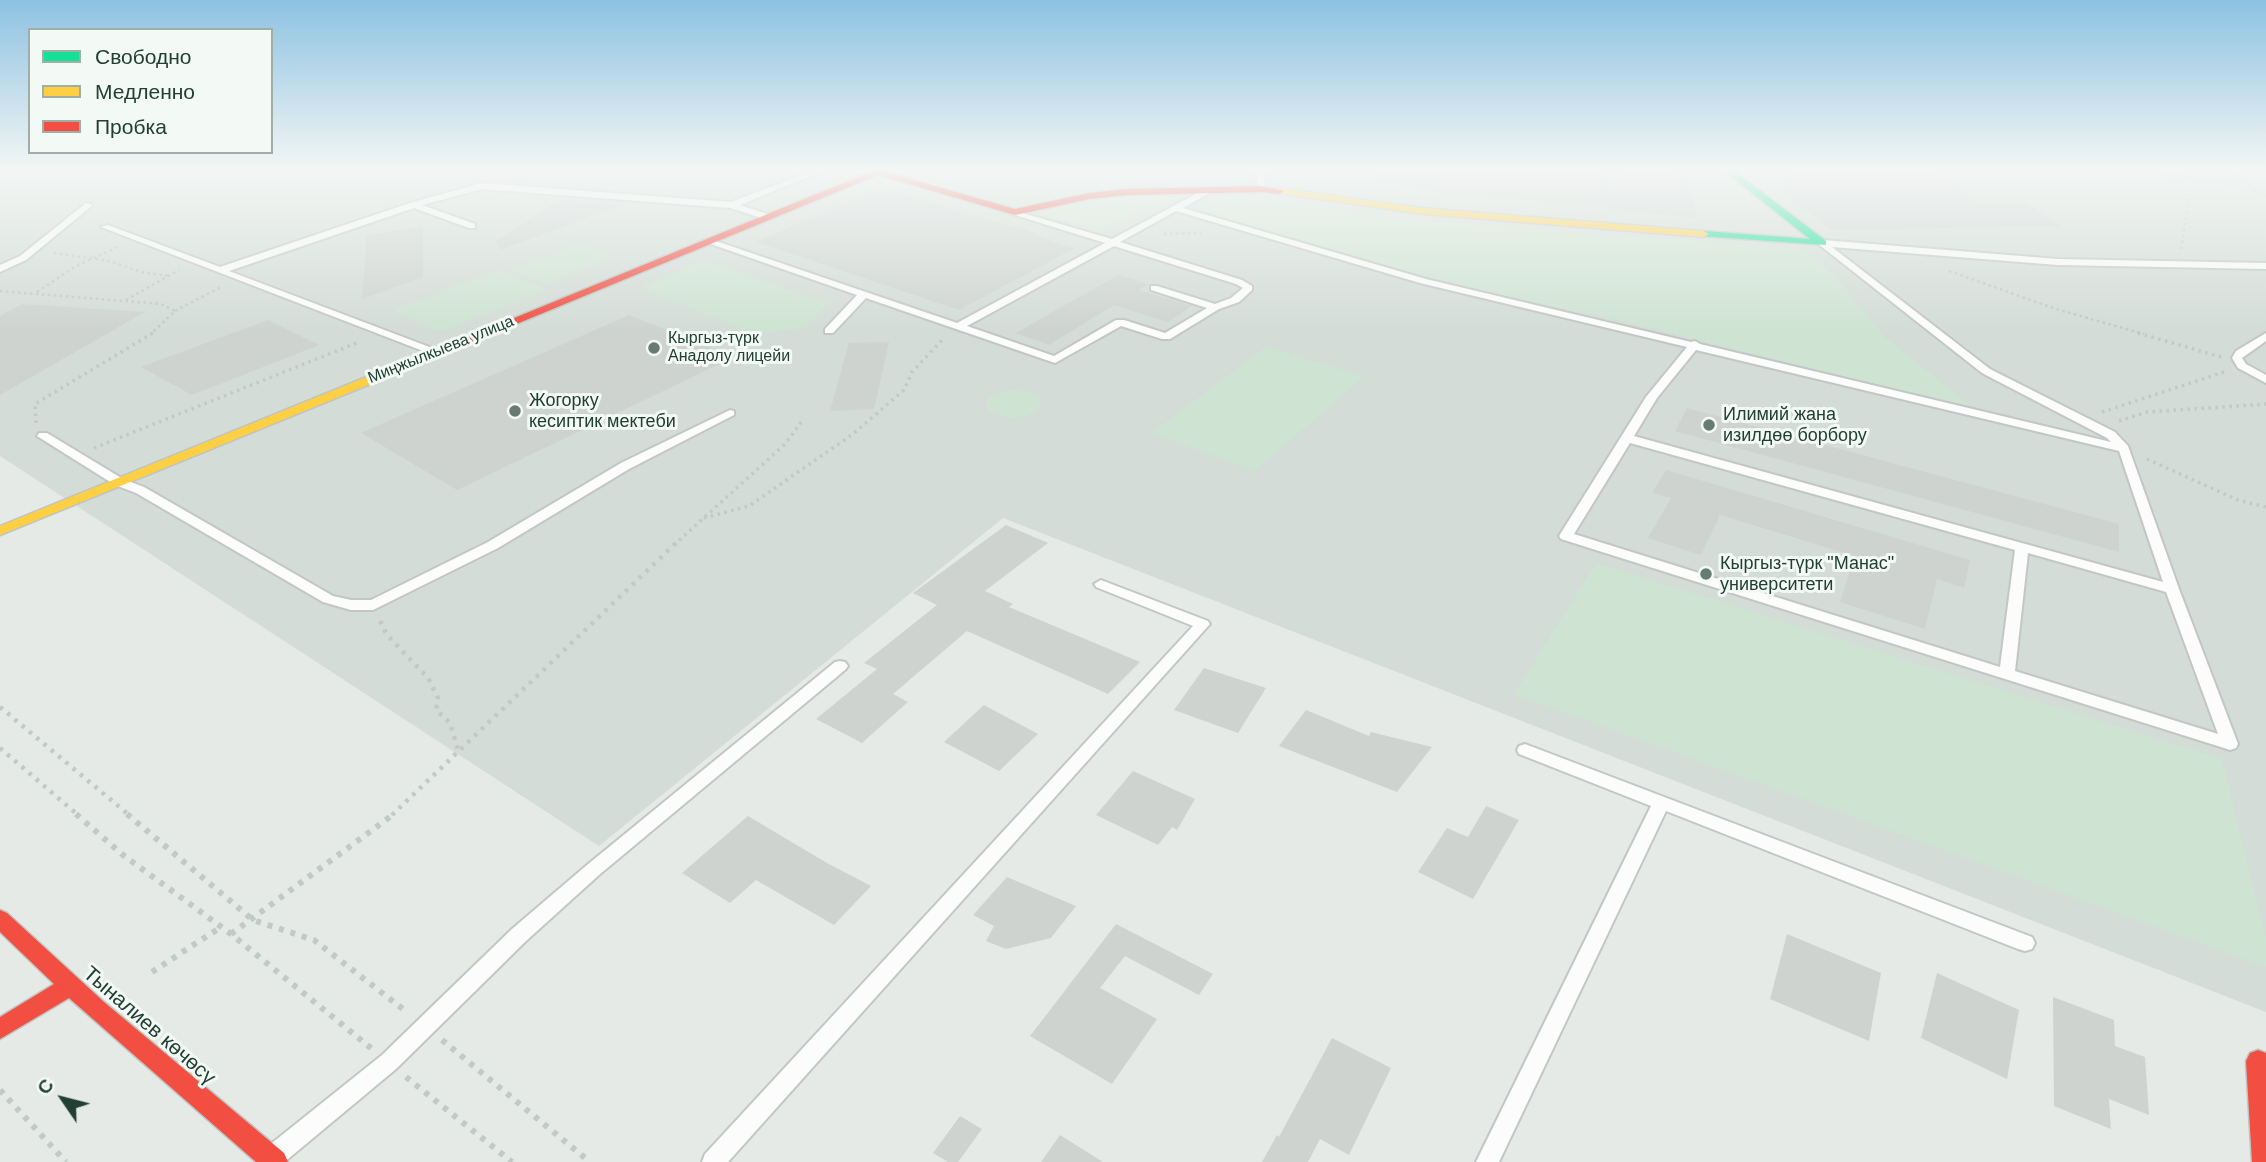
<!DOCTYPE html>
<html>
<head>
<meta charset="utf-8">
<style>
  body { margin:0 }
  #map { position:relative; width:2266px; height:1162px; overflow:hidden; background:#e5eae7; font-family:Helvetica,sans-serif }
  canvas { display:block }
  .legend { position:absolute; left:28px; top:28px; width:245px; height:126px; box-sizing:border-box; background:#f3f9f5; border:2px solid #9fafa7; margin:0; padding:9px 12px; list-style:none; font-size:21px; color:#223f33 }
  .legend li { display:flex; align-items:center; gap:14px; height:35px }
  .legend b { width:35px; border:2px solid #9fafa7 }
  .north { position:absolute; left:28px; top:1064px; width:70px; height:70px; -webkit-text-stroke:5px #f3f9f5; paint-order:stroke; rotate:305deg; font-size:19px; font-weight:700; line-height:28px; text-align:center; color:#223f33 }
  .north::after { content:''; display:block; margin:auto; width:24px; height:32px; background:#223f33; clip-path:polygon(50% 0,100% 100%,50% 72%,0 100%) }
</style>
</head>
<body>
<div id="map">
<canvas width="2266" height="1162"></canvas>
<ul class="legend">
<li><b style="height:9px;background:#16e098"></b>Свободно</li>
<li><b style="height:9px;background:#ffcf43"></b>Медленно</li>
<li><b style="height:9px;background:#f24e42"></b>Пробка</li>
</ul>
<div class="north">С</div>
</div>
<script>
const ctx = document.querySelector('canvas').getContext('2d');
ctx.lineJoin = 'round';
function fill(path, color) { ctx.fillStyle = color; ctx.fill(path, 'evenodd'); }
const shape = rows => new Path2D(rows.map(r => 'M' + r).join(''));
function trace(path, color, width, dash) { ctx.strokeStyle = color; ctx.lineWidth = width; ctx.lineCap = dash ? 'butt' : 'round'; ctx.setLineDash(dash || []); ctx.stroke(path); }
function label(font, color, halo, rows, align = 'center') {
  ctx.font = font + ' Helvetica,sans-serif'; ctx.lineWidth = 6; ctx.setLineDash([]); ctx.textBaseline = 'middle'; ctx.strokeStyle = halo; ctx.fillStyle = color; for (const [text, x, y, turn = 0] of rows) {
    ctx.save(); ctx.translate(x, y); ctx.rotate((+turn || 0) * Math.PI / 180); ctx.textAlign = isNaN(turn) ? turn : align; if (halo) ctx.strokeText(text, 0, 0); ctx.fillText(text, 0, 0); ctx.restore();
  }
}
fill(shape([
  [0,170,2266,170,2266,1012,1003,518,599,846,0,456]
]), '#d3dcd7');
fill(shape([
  [1215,196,1270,198,1396,219,1803,249,1833,274,1886,338,1975,409,1610,318,1450,284,1197,211],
  [1105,197,1174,197,1100,231,1039,212],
  [580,244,614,257,546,284,512,270],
  [703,260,828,304,805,328,755,334,640,288],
  [499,270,547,289,440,332,394,310],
  [1267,346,1364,377,1255,471,1151,433],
  [1014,389,1037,395,1041,399,1039,409,1027,416,1009,418,987,410,986,401,991,396],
  [1596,563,2222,759,2266,937,2266,967,1514,694]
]), '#cee3d2');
fill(shape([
  [1379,170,1606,170,1609,193,1635,170,1669,170,1685,185,1689,185,1698,218,1612,210,1609,206,1443,193,1378,181],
  [1927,170,1981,203,2025,202,2062,226,1831,230,1785,192,1789,175],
  [881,188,1035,233,1032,235,1075,248,959,310,756,242],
  [558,201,625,204,500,250,496,241],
  [423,227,423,277,362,299,367,235],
  [1118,275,1148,284,1138,290,1192,306,1168,322,1114,305,1049,345,1016,333],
  [22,304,145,312,0,395,0,316],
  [629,315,734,357,457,490,361,433],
  [268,320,319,345,192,395,141,367],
  [889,342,874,409,830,411,849,343],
  [1687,408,2119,524,2119,552,1675,431],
  [1666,470,1970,560,1964,588,1937,579,1925,629,1840,602,1855,556,1720,515,1701,555,1648,538,1671,498,1652,493],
  [1006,525,1048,543,985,591,1013,604,1009,607,1140,662,1108,694,967,631,893,694,908,702,862,743,816,719,877,669,864,663,937,605,913,593],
  [1204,668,1266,688,1238,733,1174,710],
  [984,705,1038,734,999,771,944,742],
  [1306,710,1369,736,1371,732,1432,747,1397,792,1279,746],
  [1133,771,1195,799,1177,830,1172,827,1158,845,1096,815],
  [1486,806,1519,820,1473,899,1418,872,1447,828,1468,837],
  [748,816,827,863,871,886,834,925,756,880,730,903,682,873],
  [1007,877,1076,906,1051,938,1006,949,986,941,994,926,973,915],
  [1116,924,1213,974,1199,995,1125,956,1100,988,1157,1019,1112,1084,1030,1036],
  [1787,934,1881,973,1869,1041,1770,999],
  [1937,973,2019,1010,2007,1079,1921,1038],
  [2053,997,2114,1020,2115,1046,2145,1057,2149,1115,2109,1099,2111,1129,2054,1106],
  [1332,1038,1391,1068,1349,1155,1320,1139,1308,1162,1262,1162,1277,1135,1279,1137],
  [960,1116,982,1129,958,1162,948,1162,933,1153],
  [1060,1135,1103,1162,1041,1162]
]), '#ced3d0');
const lane = shape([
  [815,170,825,170,740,205,770,215,770,219,767,220,731,208,482,189,422,205,475,224,475,228,469,228,414,208,229,271,440,351,440,355,436,356,101,227,108,225,220,267,410,203,482,183,731,202,815,170],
  [1256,170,1264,170,1265,191,1258,189,1256,170],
  [1207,188,1211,191,1210,193,1183,208,1426,279,1691,342,1695,341,1700,344,2111,442,2107,438,1982,373,1817,243,1823,240,2058,259,2266,263,2266,269,2058,265,1832,247,1990,369,2115,432,2128,446,2179,589,2238,744,2236,748,2230,750,2224,748,1561,539,1559,536,1646,397,1687,347,1420,283,1176,211,1120,242,1242,280,1252,286,1252,290,1239,302,1219,309,1170,339,1162,339,1121,326,1055,363,866,298,833,333,825,333,825,329,857,295,702,241,710,239,957,323,1105,243,1012,214,1012,210,1112,239,1207,188],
  [1114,246,1236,284,1243,288,1231,298,1215,304,1157,286,1151,286,1151,290,1207,308,1165,333,1124,320,1116,320,1054,356,967,326,1114,246],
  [1696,350,2119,451,2163,582,1634,436,1657,398,1696,350],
  [1630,443,2015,550,2000,667,1574,534,1630,443],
  [2028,553,2166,592,2218,734,2015,671,2028,553],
  [86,203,93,205,26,260,0,272,0,265,20,256,86,203],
  [2266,333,2266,341,2242,358,2246,364,2266,375,2266,383,2238,368,2232,358,2236,351,2266,333],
  [730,410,734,411,734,415,629,469,498,548,373,610,351,610,323,602,136,493,115,485,37,436,39,433,47,433,123,479,144,487,333,596,351,600,371,600,488,542,621,463,730,410],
  [1101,580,1208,621,1210,624,728,1162,702,1162,705,1154,1193,626,1096,587,1094,584,1101,580],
  [840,661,845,662,848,666,845,670,599,875,526,941,396,1069,288,1159,280,1162,272,1159,269,1151,272,1143,382,1055,512,929,587,865,835,662,840,661],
  [1525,744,2032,937,2035,943,2032,949,2025,951,2018,949,1666,811,1499,1162,1476,1162,1651,806,1519,754,1517,750,1519,746,1525,744]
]);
const fast = shape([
  [1723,170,1733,170,1826,241,1826,245,1700,236,1699,234,1704,231,1810,239,1723,170]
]);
const slow = shape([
  [1279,188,1422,208,1704,231,1709,234,1704,237,1422,214,1276,193,1276,189,1279,188],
  [391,367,397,371,395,374,0,535,0,526,391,367]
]);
const jam = shape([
  [875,170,886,170,886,172,1015,209,1089,193,1127,189,1262,186,1284,191,1279,194,1262,192,1127,195,1089,199,1015,215,878,175,395,374,387,374,385,371,875,170],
  [0,910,7,913,104,1002,284,1153,288,1162,256,1162,69,998,0,1039,0,1017,54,984,0,932,0,910],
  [2258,1050,2266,1053,2266,1162,2252,1162,2246,1061,2250,1053,2258,1050]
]);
trace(lane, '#c2c7c4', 4);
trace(fast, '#bec6c3', 3);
trace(slow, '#bec6c3', 3);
trace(jam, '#bec6c3', 3);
trace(shape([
  [2142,170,2266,191],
  [2230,170,2251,189,2266,197],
  [1164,234,1201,233],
  [2181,249,2192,180,2198,174,2213,170,2230,170],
  [54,253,110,261,141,272,169,276],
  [1949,271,2056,309,2144,334],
  [0,291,161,304,175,311,151,334],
  [37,292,76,266,118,247],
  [126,300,179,270],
  [175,311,221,287]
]), '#c1cac5', 2.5, [2.5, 3.5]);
trace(shape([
  [2138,333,2221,357],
  [2102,412,2227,371],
  [2119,421,2147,412,2266,404],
  [36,423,35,404,153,333],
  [94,448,359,342],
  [2147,459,2238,500,2266,507],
  [704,518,749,506,853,434,904,390,912,372,943,339],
  [674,545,785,444,802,421]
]), '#c1cac5', 3.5, [2.5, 4.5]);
trace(shape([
  [380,621,387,635,428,678,438,698,436,710,450,723,459,753],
  [0,707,129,815],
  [0,748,78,815],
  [392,815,676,543]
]), '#c1cac5', 4.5, [3.5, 6]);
trace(shape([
  [76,814,123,855,231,934,372,1049],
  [127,814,253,920,314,940,408,1013],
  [231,934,394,814],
  [152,972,221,927],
  [442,1040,590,1162],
  [406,1077,512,1162],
  [0,1090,66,1162]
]), '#c1cac5', 6, [5, 7]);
fill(lane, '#fbfcfb');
fill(fast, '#16e098');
fill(slow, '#ffcf43');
fill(jam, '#f24e42');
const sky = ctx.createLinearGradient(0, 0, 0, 332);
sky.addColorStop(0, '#8dc2e2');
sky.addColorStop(0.51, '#f3f6f4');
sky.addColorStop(1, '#f3f6f400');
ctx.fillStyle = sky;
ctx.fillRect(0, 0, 2266, 332);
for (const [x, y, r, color] of [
  [654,348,7,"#667b72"],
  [515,411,7,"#667b72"],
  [1709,425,7,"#667b72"],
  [1706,574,7,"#667b72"]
]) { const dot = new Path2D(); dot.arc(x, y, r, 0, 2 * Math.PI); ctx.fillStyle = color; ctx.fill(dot); trace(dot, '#f3f9f5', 2.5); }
label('16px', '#223f33', '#f3f9f5', [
  ["Кыргыз-түрк",668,339],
  ["Анадолу лицейи",668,357]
], 'left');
label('16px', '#223f33', '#f3f9f5', [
  ["Миңжылкыева улица",441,350,-22]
]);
label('18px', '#223f33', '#f3f9f5', [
  ["Жогорку",529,401],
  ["кесиптик мектеби",529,422],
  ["Илимий жана",1723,415],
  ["изилдөө борбору",1723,436],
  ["Кыргыз-түрк \"Манас\"",1720,564],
  ["университети",1720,585]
], 'left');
label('21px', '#223f33', '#f3f9f5', [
  ["Тыналиев көчөсү",149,1026,41]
]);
</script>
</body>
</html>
